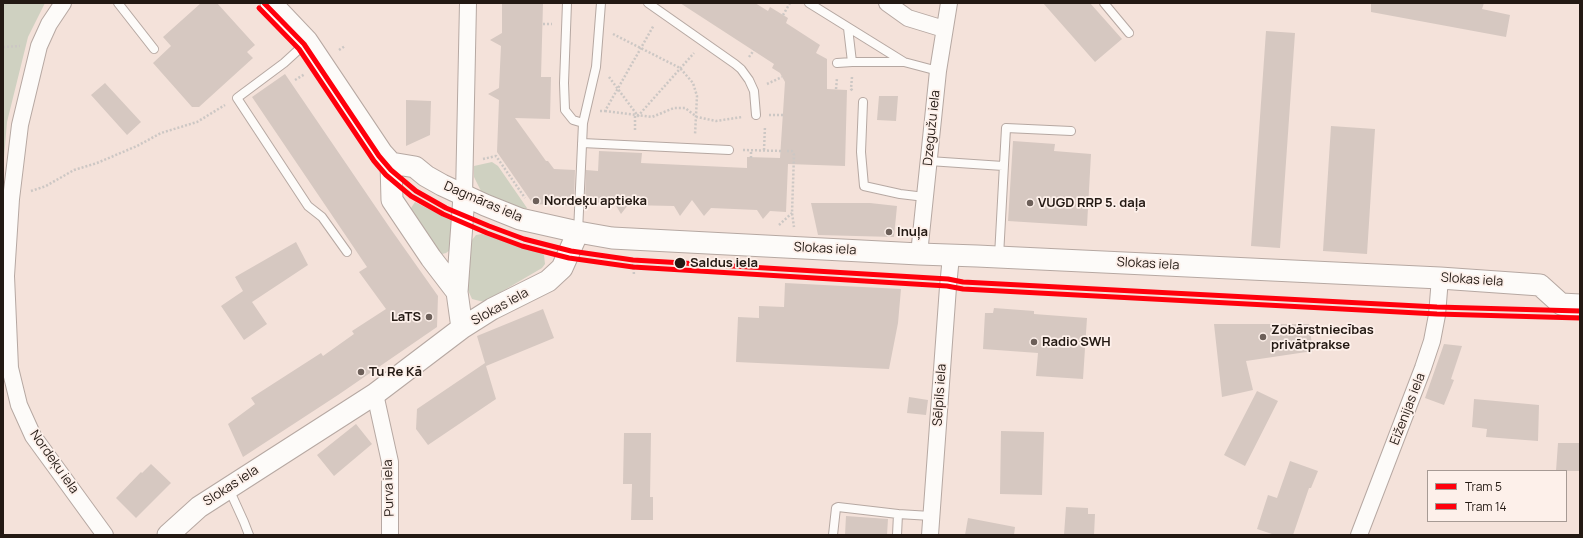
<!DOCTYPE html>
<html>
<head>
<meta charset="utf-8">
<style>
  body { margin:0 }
  #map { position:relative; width:1583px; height:538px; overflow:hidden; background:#f4e2da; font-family:Manrope,sans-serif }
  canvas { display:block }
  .frame { position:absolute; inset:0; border:4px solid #231913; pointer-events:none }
  .legend { position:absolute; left:1427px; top:470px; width:140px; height:52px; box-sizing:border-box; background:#fdf0ea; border:1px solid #a69a94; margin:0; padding:5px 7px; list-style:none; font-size:12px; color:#231913 }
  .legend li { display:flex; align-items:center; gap:8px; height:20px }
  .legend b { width:20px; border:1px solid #a69a94 }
</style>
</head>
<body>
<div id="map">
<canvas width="1583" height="538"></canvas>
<div class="frame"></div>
<ul class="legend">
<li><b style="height:5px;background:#ff000c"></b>Tram 5</li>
<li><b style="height:5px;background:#ff000c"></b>Tram 14</li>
</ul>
</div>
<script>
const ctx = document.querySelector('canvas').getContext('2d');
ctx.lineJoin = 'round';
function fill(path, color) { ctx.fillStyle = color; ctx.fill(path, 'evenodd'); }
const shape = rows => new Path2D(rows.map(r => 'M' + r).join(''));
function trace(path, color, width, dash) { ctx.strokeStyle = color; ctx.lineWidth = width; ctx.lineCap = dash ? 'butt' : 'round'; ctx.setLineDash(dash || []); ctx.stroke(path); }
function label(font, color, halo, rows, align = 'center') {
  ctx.font = font + ' Manrope,sans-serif'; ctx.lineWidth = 3.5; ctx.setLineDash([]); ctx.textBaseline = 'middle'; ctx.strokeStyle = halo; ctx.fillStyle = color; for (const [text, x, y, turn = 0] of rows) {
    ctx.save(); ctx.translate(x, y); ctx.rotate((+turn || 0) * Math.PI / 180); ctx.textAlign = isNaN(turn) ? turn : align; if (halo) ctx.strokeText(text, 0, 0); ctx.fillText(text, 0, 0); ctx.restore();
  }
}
fill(shape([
  [3,3,45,3,28,37,7,122,3,170],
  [492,162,498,166,527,208,523,213,488,198,481,191,474,177,474,166],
  [415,202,452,221,450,250,446,253,442,254,438,253,409,211],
  [482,234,541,253,544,255,545,264,542,268,484,302,472,299,468,290,469,247,472,240,476,235]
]), '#cfd1c1');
fill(shape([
  [201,3,217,3,255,45,247,52,253,58,199,107,192,107,153,63,171,46,163,37],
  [502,3,543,3,541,77,551,77,550,119,515,118,546,161,548,161,554,169,575,170,574,202,572,201,572,206,533,204,497,152,499,100,488,94,499,88,501,46,490,40,502,33],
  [680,3,755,3,768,11,770,7,788,18,786,23,820,45,816,53,827,59,827,89,847,90,845,166,788,164,786,212,770,211,763,219,757,210,711,208,704,216,692,200,680,216,674,206,628,205,621,214,615,204,585,202,586,170,598,171,599,151,642,153,641,163,747,168,747,157,780,158,785,82,780,73,772,68,774,64],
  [1043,3,1090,3,1122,39,1095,62],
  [1371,3,1484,3,1482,9,1510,15,1506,37,1371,12],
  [1266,31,1295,33,1280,248,1251,246],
  [285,74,390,228,438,296,437,327,338,395,243,457,228,424,255,404,251,398,321,353,323,356,354,334,352,331,386,309,359,272,367,267,252,97],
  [105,83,141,122,127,135,91,95],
  [879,96,898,96,896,121,877,120],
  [406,100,431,101,430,135,406,146],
  [1331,126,1375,129,1367,254,1323,251],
  [1013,141,1055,144,1054,151,1091,154,1087,226,1008,221],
  [811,203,870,203,897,206,894,237,818,235],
  [296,242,308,265,252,302,267,324,244,340,221,306,243,291,235,277],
  [785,283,901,289,898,323,889,369,736,362,738,317,759,318,759,306,784,307],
  [994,308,1034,311,1034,314,1087,318,1083,379,1036,376,1038,353,983,349,985,313,993,313],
  [543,309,554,338,486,366,496,399,428,445,416,429,417,409,485,363,477,336],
  [1214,324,1309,324,1313,351,1246,361,1253,390,1222,397],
  [1444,344,1462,346,1451,379,1454,380,1444,405,1425,398],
  [1257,391,1278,401,1245,466,1224,455],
  [909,397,928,400,926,415,907,413],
  [1474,399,1539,405,1538,441,1486,437,1487,429,1472,427],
  [356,424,372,444,334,476,317,455],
  [1001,431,1044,432,1042,495,1000,494],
  [624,433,651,433,650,497,653,497,653,520,631,520,632,484,623,484],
  [1558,443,1580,443,1580,471,1556,471],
  [1290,461,1318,471,1311,488,1309,488,1293,535,1275,535,1257,529,1268,495,1277,498],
  [151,464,171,483,136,518,116,498,141,472,142,473],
  [1066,507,1088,508,1088,514,1095,514,1094,535,1064,535],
  [846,516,888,519,887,535,845,535],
  [968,518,1015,527,1014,535,965,535]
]), '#d6c8c1');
const service = shape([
  [118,3,154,49],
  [567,3,564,83,565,110,573,120,583,123],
  [648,3,735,64,741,69,749,80,754,91,756,115],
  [809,3,904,62,938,71],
  [1104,3,1129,33],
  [848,28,852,62],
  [307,42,284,63,237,98,308,206,322,217,347,252],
  [837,63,852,62,903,62],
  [863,102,861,152,864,186,900,194,925,197],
  [582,143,729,150],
  [929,161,1003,166],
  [578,232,583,123,596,67,601,3],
  [999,256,1006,128,1071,131],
  [229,489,244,522,249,535],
  [833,535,836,508,838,507,898,514],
  [897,535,898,514,931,516]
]);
const minor = shape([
  [63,3,49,24,39,46,20,125,11,199,6,276,10,368,19,405,33,436,105,535],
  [887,3,908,18,944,29],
  [464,196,468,3],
  [919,254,938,71,949,3],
  [375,394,390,462,390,535],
  [930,535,948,287,951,256],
  [1359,535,1423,368,1432,341,1437,315,1440,278]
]);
const tertiary = shape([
  [271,3,307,41,382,153,391,163,392,200,431,258,457,292,462,328],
  [391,163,415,167,426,176,442,185,485,205,520,219,578,232,612,238,919,254,977,256,1440,278,1540,285,1561,304,1580,305],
  [457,292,464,196],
  [168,535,199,507,375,394,462,328,492,309,548,281,562,268,578,232]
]);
trace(service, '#b6a8a2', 10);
trace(minor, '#b6a8a2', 18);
trace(tertiary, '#b6a8a2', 23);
trace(shape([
  [783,15,790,3],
  [543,24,552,24],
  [613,34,680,68,693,83,697,96,695,135],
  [3,47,20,46],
  [339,50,345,46],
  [749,57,754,50],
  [609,77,638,116,694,53],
  [852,77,851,89,853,91],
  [295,80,305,74],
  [767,84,782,77],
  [836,89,837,78],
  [600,111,605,111,654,25],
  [605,111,652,117,674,108,685,108,697,117,716,121,742,117],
  [769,115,783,115],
  [635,130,635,115],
  [743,150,782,151],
  [764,150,765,126],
  [787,151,792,151,794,155,792,213,794,227],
  [751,158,751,151],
  [483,159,496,156,525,198],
  [31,191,46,186,74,170,97,163,137,146,161,133,197,122,225,105],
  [779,225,792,213],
  [633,260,634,275]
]), '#ccc7c4', 2.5, [2, 2]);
trace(service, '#fdfbf9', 8);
trace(minor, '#fdfbf9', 16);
trace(tertiary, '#fdfbf9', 21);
trace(shape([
  [264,3,304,44,379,156,391,170,416,191,446,208,489,226,524,239,571,251,633,260,948,279,963,282,1437,307,1580,311]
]), '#ff000c', 5);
trace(shape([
  [259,8,299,49,374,161,386,175,411,196,443,214,487,233,522,246,569,258,633,267,947,286,963,289,1437,314,1580,318]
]), '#ff000c', 5);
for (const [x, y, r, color] of [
  [536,201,4,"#6c5f59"],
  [1030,203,4,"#6c5f59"],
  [889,232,4,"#6c5f59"],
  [680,263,6,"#231913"],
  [429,317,4,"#6c5f59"],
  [1263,337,4,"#6c5f59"],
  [1034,342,4,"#6c5f59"],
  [361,372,4,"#6c5f59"]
]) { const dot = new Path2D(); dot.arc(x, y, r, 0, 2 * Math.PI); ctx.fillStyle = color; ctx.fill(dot); trace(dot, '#fdf0ea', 1.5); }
label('13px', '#231913', '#fdf0ea', [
  ["Dzegužu iela",932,128,-84],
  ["Dagmāras iela",483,202,23],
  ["Slokas iela",825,249,3],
  ["Slokas iela",1148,264,3],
  ["Slokas iela",1472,280,4],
  ["Slokas iela",500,307,-29],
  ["Sēlpils iela",940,395,-86],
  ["Eiženijas iela",1408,409,-69],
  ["Nordeķu iela",54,462,55],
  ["Slokas iela",231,486,-33],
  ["Purva iela",389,488,-92]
]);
label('bold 13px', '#231913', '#fdf0ea', [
  ["Nordeķu aptieka",544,201],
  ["VUGD RRP 5. daļa",1038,203],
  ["Inuļa",897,232],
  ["LaTS",421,317,"right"],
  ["Zobārstniecības",1271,330],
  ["privātprakse",1271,345],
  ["Radio SWH",1042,342],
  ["Tu Re Kā",369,372]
], 'left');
label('bold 13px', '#231913', '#fdf0ea', [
  ["Saldus iela",690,263]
], 'left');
</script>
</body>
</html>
